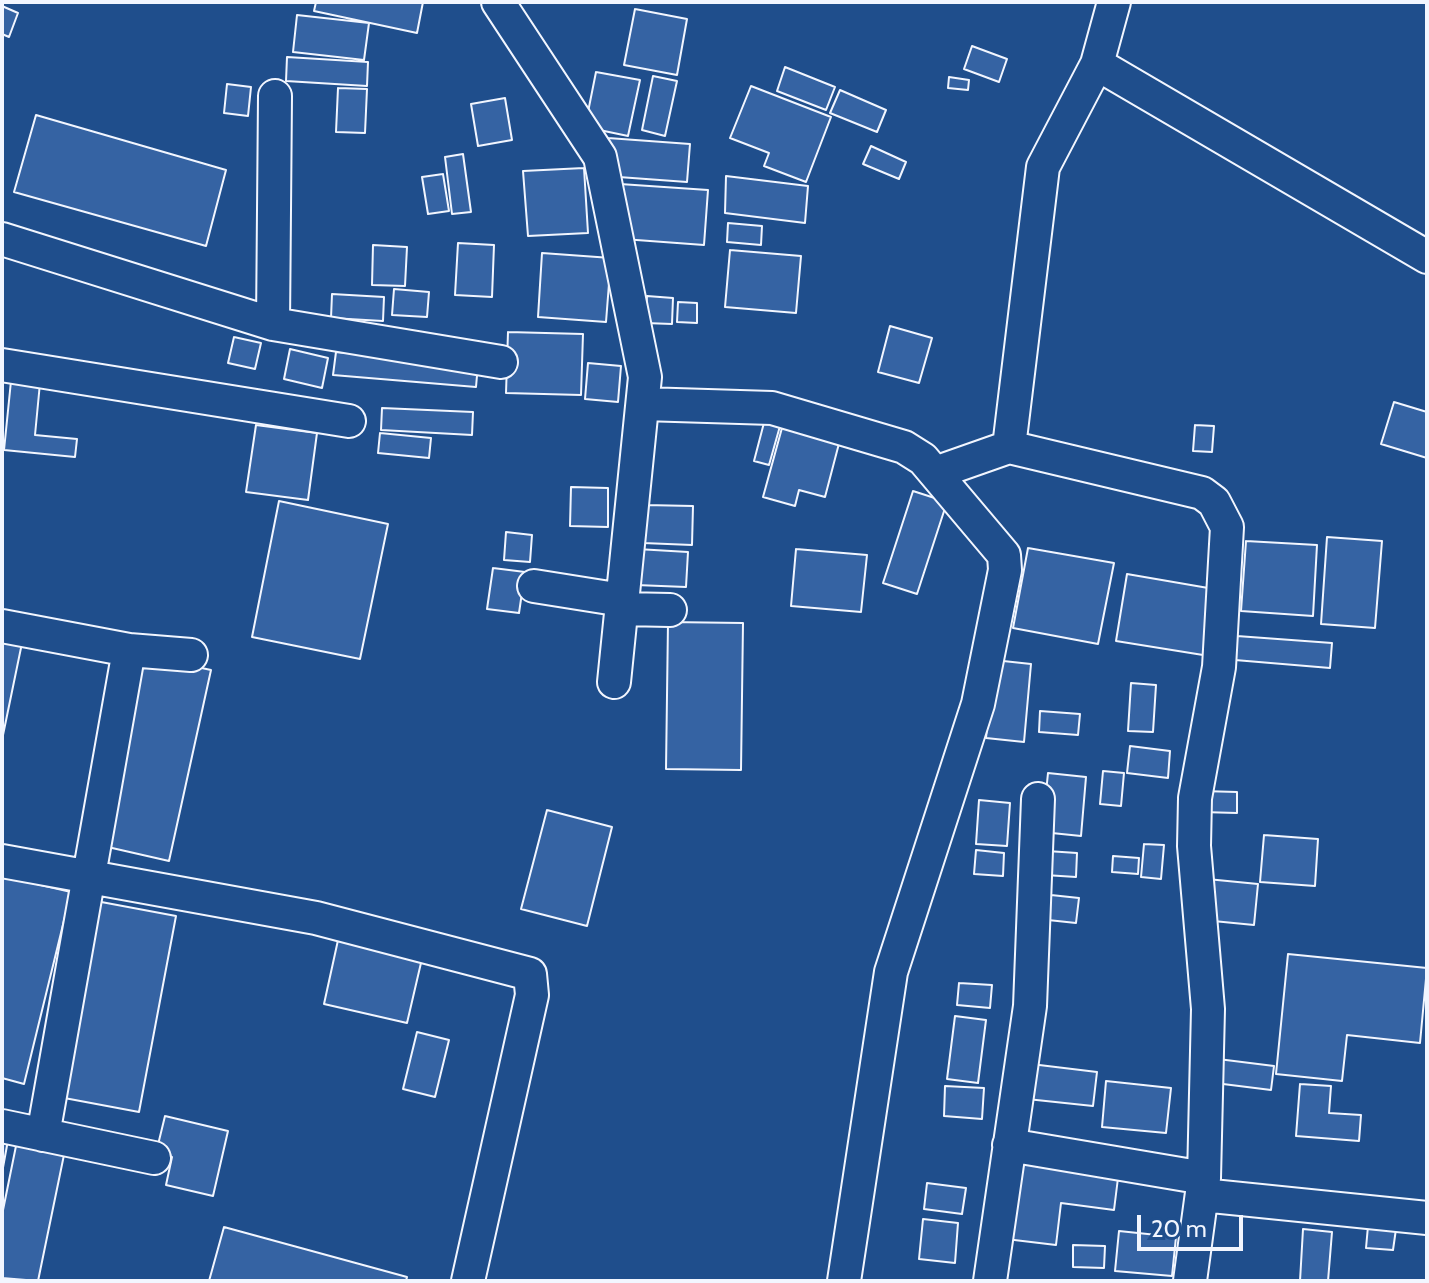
<!DOCTYPE html>
<html>
<head>
<meta charset="utf-8">
<style>
  body { margin:0 }
  #map { position:relative; width:1429px; height:1283px; overflow:hidden; background:#1f4e8c; font-family:Cabin,sans-serif }
  canvas { display:block }
  .frame { position:absolute; inset:0; border:4px solid #f2f6ff; pointer-events:none }
  .scale { position:absolute; left:1137px; top:1215px; width:106px; height:36px; box-sizing:border-box; border:4px solid #f2f6ff; border-top:0; padding-left:10px; font-size:24px; line-height:28px; white-space:nowrap; color:#f2f6ff; -webkit-text-stroke:6px #1f4e8c; paint-order:stroke }
</style>
</head>
<body>
<div id="map">
<canvas width="1429" height="1283"></canvas>
<div class="frame"></div>
<div class="scale">20 m</div>
</div>
<script>
const ctx = document.querySelector('canvas').getContext('2d');
ctx.lineJoin = 'round';
function fill(path, color) { ctx.fillStyle = color; ctx.fill(path, 'evenodd'); }
const shape = rows => new Path2D(rows.map(r => 'M' + r).join(''));
function trace(path, color, width, dash) { ctx.strokeStyle = color; ctx.lineWidth = width; ctx.lineCap = dash ? 'butt' : 'round'; ctx.setLineDash(dash || []); ctx.stroke(path); }
const building = shape([
  [316,2,423,2,417,33,314,11,316,2],
  [2,6,18,13,9,37,2,34,2,6],
  [635,9,687,19,677,75,624,65,635,9],
  [297,15,369,23,364,60,293,52,297,15],
  [972,46,1007,59,999,82,964,69,972,46],
  [287,57,368,62,367,86,286,81,287,57],
  [785,67,835,87,826,110,777,91,785,67],
  [596,72,640,80,628,136,585,127,596,72],
  [653,76,677,81,665,136,642,130,653,76],
  [949,77,969,80,968,90,948,88,949,77],
  [227,84,251,87,248,116,224,113,227,84],
  [751,86,831,117,806,182,764,166,769,153,730,138,751,86],
  [338,88,367,89,365,133,336,132,338,88],
  [840,90,886,110,877,132,830,113,840,90],
  [505,98,512,140,478,146,471,104,505,98],
  [36,115,226,170,206,246,14,192,36,115],
  [608,138,690,144,687,182,605,176,608,138],
  [871,146,906,162,899,179,863,164,871,146],
  [463,154,471,212,452,214,445,157,463,154],
  [584,168,588,233,528,236,523,171,584,168],
  [443,174,449,211,428,214,422,177,443,174],
  [726,176,808,186,805,223,725,213,726,176],
  [620,184,708,190,704,245,623,239,620,184],
  [728,223,762,226,761,245,727,242,728,223],
  [458,243,494,245,492,297,455,295,458,243],
  [373,245,407,247,405,286,372,285,373,245],
  [730,250,801,256,796,313,725,307,730,250],
  [542,253,611,258,606,322,538,317,542,253],
  [394,289,429,292,427,317,392,315,394,289],
  [332,294,384,297,383,321,331,318,332,294],
  [647,296,673,298,672,324,645,323,647,296],
  [678,302,697,303,697,323,677,322,678,302],
  [890,326,932,338,919,383,878,372,890,326],
  [508,332,583,334,581,395,506,393,508,332],
  [234,337,261,343,255,369,228,363,234,337],
  [290,349,328,358,322,388,284,379,290,349],
  [336,352,478,364,476,387,333,375,336,352],
  [588,363,621,366,618,402,585,399,588,363],
  [11,381,40,383,35,435,77,439,75,457,4,450,11,381],
  [1394,402,1427,412,1427,458,1381,444,1394,402],
  [382,408,473,412,472,435,381,430,382,408],
  [766,415,782,419,769,465,754,461,766,415],
  [785,417,842,432,825,497,799,490,795,506,763,497,785,417],
  [256,425,317,433,308,500,246,492,256,425],
  [1195,425,1214,426,1212,452,1193,451,1195,425],
  [380,433,431,438,429,458,378,453,380,433],
  [571,487,608,488,608,527,570,526,571,487],
  [913,491,947,502,917,594,883,583,913,491],
  [279,501,388,524,360,659,252,637,279,501],
  [645,505,693,506,692,545,643,543,645,505],
  [506,532,532,535,530,562,504,560,506,532],
  [1327,537,1382,541,1375,628,1321,624,1327,537],
  [1246,541,1317,545,1313,616,1241,611,1246,541],
  [1028,548,1114,563,1098,644,1013,628,1028,548],
  [637,549,688,552,686,587,636,585,637,549],
  [796,549,867,555,861,612,791,606,796,549],
  [493,568,525,572,519,613,487,609,493,568],
  [1127,574,1214,589,1203,655,1116,641,1127,574],
  [668,622,743,623,741,770,666,769,668,622],
  [1237,636,1332,643,1330,668,1235,660,1237,636],
  [2,639,22,643,3,735,2,735,2,639],
  [141,655,211,670,169,861,99,845,141,655],
  [994,660,1031,664,1024,742,986,738,994,660],
  [1131,683,1156,685,1153,732,1128,731,1131,683],
  [1040,711,1080,714,1078,735,1039,732,1040,711],
  [1130,746,1170,751,1168,778,1127,773,1130,746],
  [1103,771,1124,773,1121,806,1100,804,1103,771],
  [1048,773,1086,777,1081,836,1042,832,1048,773],
  [1202,791,1237,792,1237,813,1201,812,1202,791],
  [979,800,1010,803,1007,846,976,844,979,800],
  [547,810,612,827,587,926,521,909,547,810],
  [1264,835,1318,839,1315,886,1260,882,1264,835],
  [1144,844,1164,845,1161,879,1141,877,1144,844],
  [976,850,1004,853,1003,876,974,874,976,850],
  [1047,851,1077,853,1076,877,1045,875,1047,851],
  [1113,856,1139,858,1138,874,1112,872,1113,856],
  [2,876,71,892,24,1084,2,1078,2,876],
  [1207,879,1258,884,1254,925,1203,920,1207,879],
  [1051,895,1079,898,1076,923,1048,920,1051,895],
  [96,901,176,916,139,1112,59,1097,96,901],
  [340,931,424,950,407,1023,324,1004,340,931],
  [1288,954,1427,968,1420,1043,1347,1035,1342,1081,1276,1074,1288,954],
  [959,983,992,985,990,1008,957,1005,959,983],
  [955,1016,986,1020,978,1083,947,1079,955,1016],
  [417,1032,449,1040,435,1097,403,1089,417,1032],
  [1210,1058,1274,1066,1271,1090,1207,1082,1210,1058],
  [1031,1064,1097,1072,1093,1106,1027,1099,1031,1064],
  [1106,1081,1171,1088,1166,1133,1102,1127,1106,1081],
  [1300,1084,1331,1086,1329,1113,1361,1115,1359,1141,1296,1136,1300,1084],
  [945,1086,984,1088,982,1119,944,1116,945,1086],
  [165,1116,228,1131,213,1196,166,1185,172,1157,156,1153,165,1116],
  [2,1139,8,1140,2,1173,2,1139],
  [17,1141,65,1150,38,1281,2,1278,2,1215,17,1141],
  [1016,1158,1119,1170,1114,1210,1061,1203,1056,1245,1006,1239,1016,1158],
  [927,1183,966,1188,962,1214,924,1209,927,1183],
  [923,1219,958,1223,955,1263,919,1259,923,1219],
  [1368,1226,1396,1229,1393,1250,1366,1248,1368,1226],
  [224,1227,407,1277,406,1281,209,1281,224,1227],
  [1303,1229,1332,1232,1328,1281,1300,1281,1303,1229],
  [1119,1231,1176,1237,1172,1276,1115,1271,1119,1231],
  [1073,1245,1105,1246,1104,1268,1073,1267,1073,1245]
]);
fill(building, '#3563a3');
trace(building, '#f2f6ff', 2);
const minor = shape([
  [498,2,600,157,645,377,614,682],
  [1097,64,1427,257],
  [2,239,273,324,501,362],
  [273,324,275,96],
  [2,365,349,421],
  [643,404,772,408,904,447,923,459,1004,555,1005,570,978,704,891,972,844,1281],
  [1009,447,1202,493,1214,502,1227,527,1219,667,1195,798,1194,846,1208,1009,1204,1178,1190,1281],
  [935,473,1009,447,1043,167,1097,64,1114,2],
  [534,586,622,600],
  [622,609,670,610],
  [2,626,129,650,191,655],
  [2,861,316,918,530,974,532,995,468,1281],
  [2,1126,154,1158],
  [43,1135,129,650],
  [1009,1145,1204,1178],
  [1202,1195,1427,1218],
  [990,1281,1030,1006,1038,799]
]);
trace(minor, '#f2f6ff', 36);
trace(minor, '#1f4e8c', 32);
</script>
</body>
</html>
